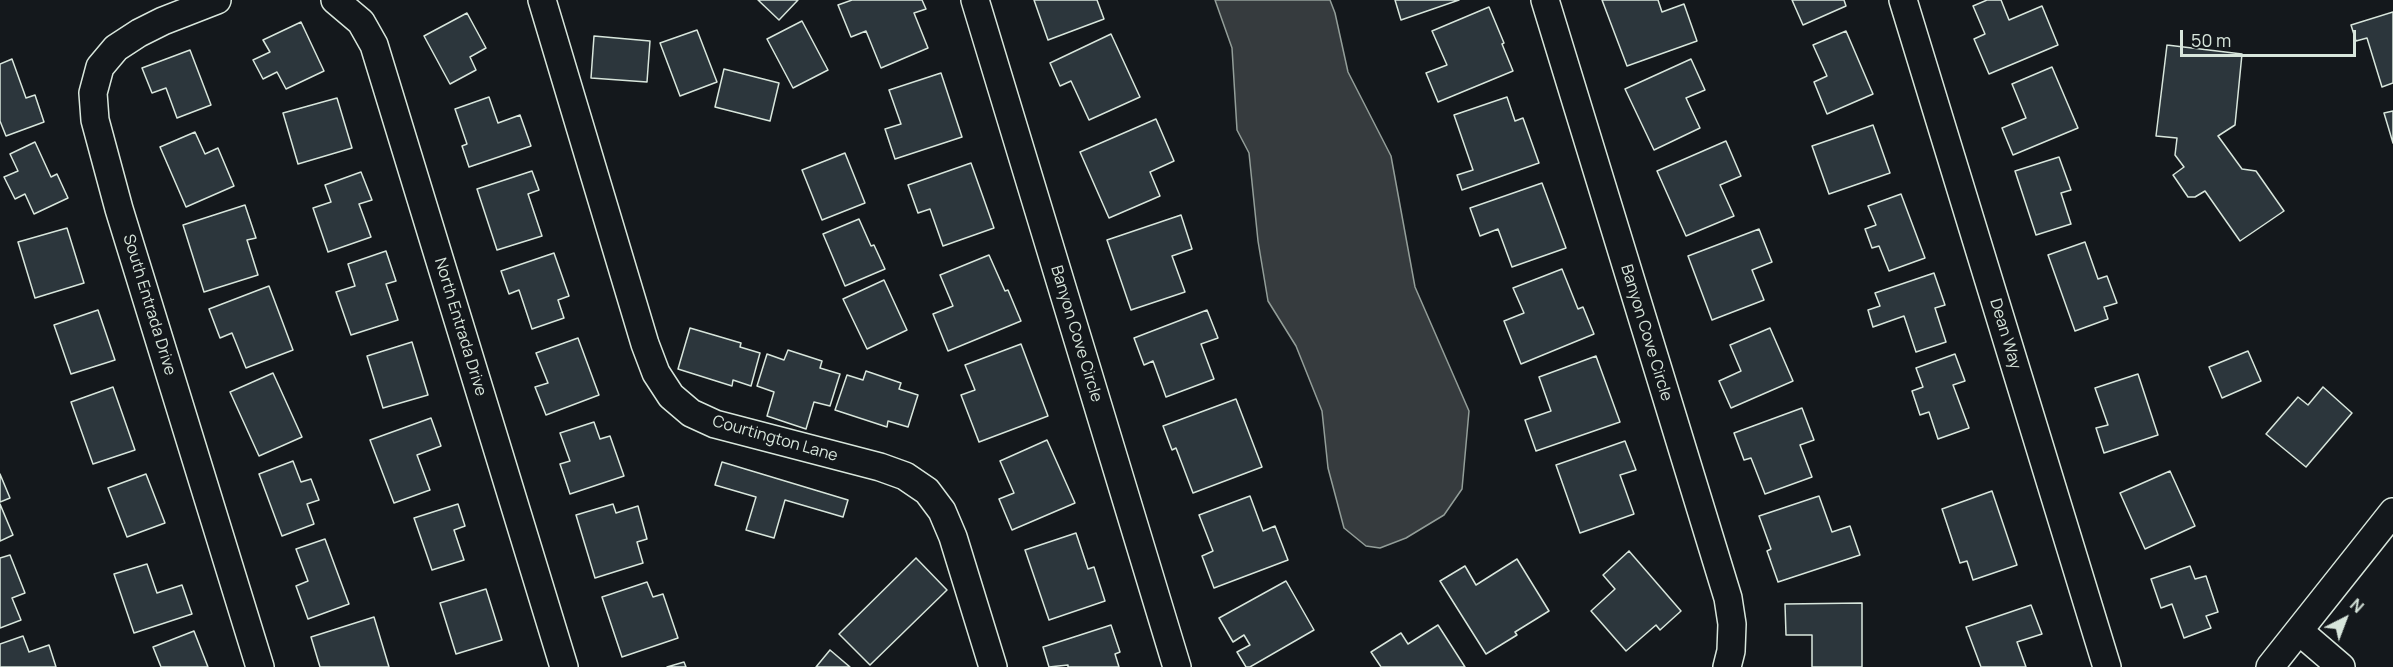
<!DOCTYPE html>
<html>
<head>
<meta charset="utf-8">
<style>
  body { margin:0 }
  #map { position:relative; width:2393px; height:667px; overflow:hidden; background:#14181c; font-family:Manrope,sans-serif }
  canvas { display:block }
  .north { position:absolute; left:2315px; top:589px; width:60px; height:60px; -webkit-text-stroke:4px #14181c; paint-order:stroke; rotate:42deg; font-size:16px; font-weight:700; line-height:24px; text-align:center; color:#d8e6dc }
  .north::after { content:''; display:block; margin:auto; width:21px; height:27px; background:#d8e6dc; clip-path:polygon(50% 0,100% 100%,50% 72%,0 100%) }
  .scale { position:absolute; left:2180px; top:30px; width:176px; height:27px; box-sizing:border-box; border:3px solid #d8e6dc; border-top:0; padding-left:8px; font-size:18px; line-height:21px; white-space:nowrap; color:#d8e6dc; -webkit-text-stroke:4px #14181c; paint-order:stroke }
</style>
</head>
<body>
<div id="map">
<canvas width="2393" height="667"></canvas>
<div class="north">N</div>
<div class="scale">50 m</div>
</div>
<script>
const ctx = document.querySelector('canvas').getContext('2d');
ctx.lineJoin = 'round';
function fill(path, color) { ctx.fillStyle = color; ctx.fill(path, 'evenodd'); }
const shape = rows => new Path2D(rows.map(r => 'M' + r).join(''));
function trace(path, color, width, dash) { ctx.strokeStyle = color; ctx.lineWidth = width; ctx.lineCap = dash ? 'butt' : 'round'; ctx.setLineDash(dash || []); ctx.stroke(path); }
function label(font, color, halo, rows, align = 'center') {
  ctx.font = font + ' Manrope,sans-serif'; ctx.lineWidth = 4.5; ctx.setLineDash([]); ctx.textBaseline = 'middle'; ctx.strokeStyle = halo; ctx.fillStyle = color; for (const [text, x, y, turn = 0] of rows) {
    ctx.save(); ctx.translate(x, y); ctx.rotate((+turn || 0) * Math.PI / 180); ctx.textAlign = isNaN(turn) ? turn : align; if (halo) ctx.strokeText(text, 0, 0); ctx.fillText(text, 0, 0); ctx.restore();
  }
}
const water = shape([
  [1215,0,1330,0,1335,13,1348,72,1391,156,1415,287,1469,411,1462,489,1444,515,1406,538,1380,548,1366,546,1344,528,1328,468,1322,411,1296,346,1268,301,1258,241,1249,153,1237,130,1232,48,1215,0]
]);
fill(water, '#363b3e');
trace(water, '#939e99', 1.5);
const building = shape([
  [758,0,798,0,779,20,758,0],
  [852,0,922,0,926,9,914,13,928,48,881,68,866,31,851,37,838,5,852,0],
  [1034,0,1097,0,1104,19,1048,40,1034,0],
  [1395,0,1459,0,1401,20,1395,0],
  [1602,0,1658,0,1662,12,1684,4,1697,41,1627,66,1602,0],
  [1792,0,1844,0,1846,6,1803,25,1792,0],
  [1987,0,2001,0,2009,20,2042,6,2058,45,1989,74,1974,39,1985,34,1973,6,1987,0],
  [1489,7,1504,43,1502,44,1513,71,1438,102,1426,73,1447,65,1432,31,1489,7],
  [2393,12,2393,83,2382,87,2367,38,2356,41,2351,25,2393,12],
  [467,13,486,48,470,57,476,70,450,84,424,36,467,13],
  [802,21,828,70,793,88,767,39,802,21],
  [301,22,324,71,286,89,277,72,263,79,253,60,270,52,263,40,301,22],
  [697,30,717,82,680,96,660,43,697,30],
  [1846,31,1873,94,1827,114,1814,82,1827,76,1813,45,1846,31],
  [1111,34,1140,97,1089,120,1071,81,1060,86,1050,63,1111,34],
  [594,36,650,41,647,82,591,78,594,36],
  [2167,45,2242,54,2235,125,2218,136,2242,169,2256,171,2284,211,2240,241,2205,191,2195,197,2188,197,2173,175,2184,167,2175,155,2177,138,2156,136,2167,45],
  [190,50,211,105,177,118,166,88,152,93,142,68,190,50],
  [12,59,26,98,35,95,44,122,6,136,0,121,0,64,12,59],
  [1691,59,1705,90,1686,98,1700,128,1654,150,1625,89,1691,59],
  [2052,67,2078,128,2013,155,2002,128,2026,118,2012,84,2052,67],
  [724,69,779,83,770,121,715,107,724,69],
  [941,73,962,137,895,159,885,129,901,124,889,90,941,73],
  [489,97,498,123,520,115,531,146,469,167,462,146,467,144,455,109,489,97],
  [1507,97,1515,121,1523,118,1539,163,1462,190,1457,175,1473,170,1454,115,1507,97],
  [337,98,352,148,298,164,283,113,337,98],
  [2393,111,2393,143,2384,113,2393,111],
  [1156,119,1174,161,1150,172,1160,196,1109,218,1080,152,1156,119],
  [1873,125,1890,173,1829,194,1812,146,1873,125],
  [195,132,205,154,218,148,234,186,186,207,160,147,195,132],
  [1726,141,1741,176,1720,185,1734,216,1686,236,1657,171,1726,141],
  [35,142,51,177,57,174,68,198,34,214,25,194,15,199,4,177,18,171,10,154,35,142],
  [845,153,865,203,822,220,802,170,845,153],
  [2059,157,2071,190,2061,193,2071,224,2036,235,2015,171,2059,157],
  [971,163,994,228,943,246,930,209,918,213,908,185,971,163],
  [532,171,539,190,528,194,542,236,497,250,477,189,532,171],
  [361,172,372,200,359,204,371,237,328,252,313,208,331,202,325,185,361,172],
  [1542,183,1566,248,1512,267,1498,229,1480,236,1470,208,1542,183],
  [1901,194,1925,258,1889,271,1879,246,1872,248,1865,229,1876,225,1868,206,1901,194],
  [245,205,256,238,247,240,258,275,204,292,183,225,245,205],
  [1181,215,1192,249,1172,256,1185,292,1131,310,1107,240,1181,215],
  [859,219,871,246,874,245,885,269,845,286,823,234,859,219],
  [67,228,84,283,35,298,18,242,67,228],
  [1759,229,1772,262,1752,270,1764,300,1712,320,1688,256,1759,229],
  [2085,242,2098,279,2107,276,2117,303,2104,307,2108,319,2075,331,2048,255,2085,242],
  [386,251,396,281,386,284,398,320,351,335,336,292,355,286,348,264,386,251],
  [554,253,569,296,558,300,564,318,532,329,519,290,509,294,501,271,554,253],
  [989,255,1005,291,1008,290,1021,321,948,351,933,314,953,306,940,275,989,255],
  [1562,269,1578,309,1583,307,1594,334,1521,364,1504,321,1524,313,1513,288,1562,269],
  [1934,273,1945,305,1935,308,1946,342,1916,352,1904,316,1873,327,1868,310,1880,306,1875,293,1934,273],
  [884,280,907,330,867,349,843,299,884,280],
  [269,286,293,350,246,368,232,333,220,338,209,309,269,286],
  [98,310,115,360,71,374,54,325,98,310],
  [1207,310,1218,338,1201,344,1214,379,1166,397,1153,361,1144,365,1134,338,1207,310],
  [690,328,741,343,740,347,760,353,751,386,733,380,732,386,678,369,690,328],
  [1770,328,1793,381,1731,408,1719,381,1741,371,1730,345,1770,328],
  [578,338,599,395,546,415,535,387,548,383,536,353,578,338],
  [412,342,428,395,383,408,367,356,412,342],
  [1021,344,1048,416,979,442,961,395,975,390,965,365,1021,344],
  [788,350,822,361,820,368,840,374,830,406,814,402,806,429,767,416,774,392,757,386,767,354,784,360,788,350],
  [2248,351,2261,381,2222,398,2209,367,2248,351],
  [1955,354,1965,381,1953,385,1969,428,1938,439,1929,412,1920,415,1912,391,1923,387,1916,368,1955,354],
  [1596,356,1620,422,1536,451,1525,420,1551,411,1539,377,1596,356],
  [866,371,901,383,899,389,918,395,908,427,888,421,887,427,835,410,847,375,863,380,866,371],
  [273,373,302,437,259,456,230,392,273,373],
  [2138,374,2158,435,2104,453,2096,428,2108,425,2095,388,2138,374],
  [113,387,135,450,93,464,71,402,113,387],
  [2323,387,2352,413,2306,467,2266,434,2298,397,2308,405,2323,387],
  [1236,399,1262,467,1193,493,1176,448,1172,450,1163,426,1236,399],
  [1802,408,1814,440,1800,445,1812,477,1765,494,1751,458,1744,460,1734,433,1802,408],
  [431,418,441,446,417,455,430,490,394,503,370,440,431,418],
  [594,422,600,439,610,436,624,476,570,494,560,464,570,461,560,433,594,422],
  [1047,440,1075,503,1012,530,999,499,1014,493,1000,461,1047,440],
  [1625,441,1636,470,1620,475,1634,514,1580,533,1556,465,1625,441],
  [293,461,301,482,311,479,319,500,307,504,314,524,282,536,259,474,293,461],
  [722,462,848,500,843,517,785,500,774,538,746,530,756,497,715,485,722,462],
  [2170,471,2195,526,2145,549,2120,493,2170,471],
  [0,474,10,498,0,502,0,474],
  [146,474,165,523,127,537,108,488,146,474],
  [1992,491,2017,565,1973,580,1967,561,1960,563,1942,509,1992,491],
  [1250,496,1263,531,1275,526,1288,560,1214,588,1202,556,1213,551,1199,515,1250,496],
  [1819,496,1832,532,1850,526,1860,555,1778,582,1767,551,1771,549,1759,516,1819,496],
  [0,504,13,535,0,541,0,504],
  [458,504,465,526,454,530,464,560,432,570,414,518,458,504],
  [613,504,616,513,638,506,647,539,637,542,643,563,595,578,576,515,613,504],
  [1076,533,1088,569,1094,567,1105,601,1049,620,1025,550,1076,533],
  [325,539,349,604,308,619,296,586,308,581,296,549,325,539],
  [1629,551,1681,611,1660,630,1656,625,1626,651,1591,611,1615,589,1603,575,1629,551],
  [10,555,25,593,12,598,21,620,0,628,0,558,10,555],
  [916,558,947,590,870,665,839,634,916,558],
  [1517,559,1549,611,1515,632,1517,635,1486,654,1440,581,1465,566,1476,585,1517,559],
  [147,564,157,593,182,585,192,614,134,633,114,574,147,564],
  [2190,566,2195,579,2206,576,2218,612,2206,616,2211,628,2184,638,2172,604,2161,608,2151,579,2190,566],
  [1286,581,1314,630,1250,667,1246,667,1237,652,1250,645,1244,635,1233,642,1219,618,1286,581],
  [647,582,653,597,663,594,678,638,622,657,602,597,647,582],
  [486,589,502,640,456,654,440,603,486,589],
  [1862,603,1862,667,1812,667,1812,635,1786,635,1785,604,1862,603],
  [2031,605,2042,634,2017,642,2026,667,1981,667,1966,627,2031,605],
  [374,617,389,667,320,667,311,637,374,617],
  [1111,625,1120,652,1115,654,1119,667,1068,667,1068,665,1049,667,1043,647,1111,625],
  [1438,625,1465,667,1381,667,1371,652,1401,633,1408,644,1438,625],
  [194,631,208,667,161,667,153,647,194,631],
  [23,636,29,652,49,645,56,667,0,667,0,644,23,636],
  [830,650,850,667,816,667,830,650],
  [684,662,686,667,667,667,684,662]
]);
fill(building, '#2c363c');
trace(building, '#d8e6dc', 1.5);
const minor = shape([
  [217,0,163,21,139,33,116,48,100,67,93,93,95,120,119,209,260,667],
  [335,0,361,22,374,45,564,667],
  [542,0,645,344,656,373,671,396,691,413,715,424,880,467,905,476,927,491,942,511,953,537,993,667],
  [975,0,1177,667],
  [1545,0,1728,598,1732,624,1731,651,1727,667],
  [1903,0,2107,667],
  [2299,631,2341,667],
  [2270,667,2393,512]
]);
trace(minor, '#d8e6dc', 30);
trace(minor, '#14181c', 27);
label('16px', '#d8e6dc', '#14181c', [
  ["South Entrada Drive",149,305,73],
  ["North Entrada Drive",460,327,73],
  ["Banyon Cove Circle",1646,333,73],
  ["Banyon Cove Circle",1076,334,73],
  ["Dean Way",2005,334,73],
  ["Courtington Lane",775,439,16]
]);
</script>
</body>
</html>
